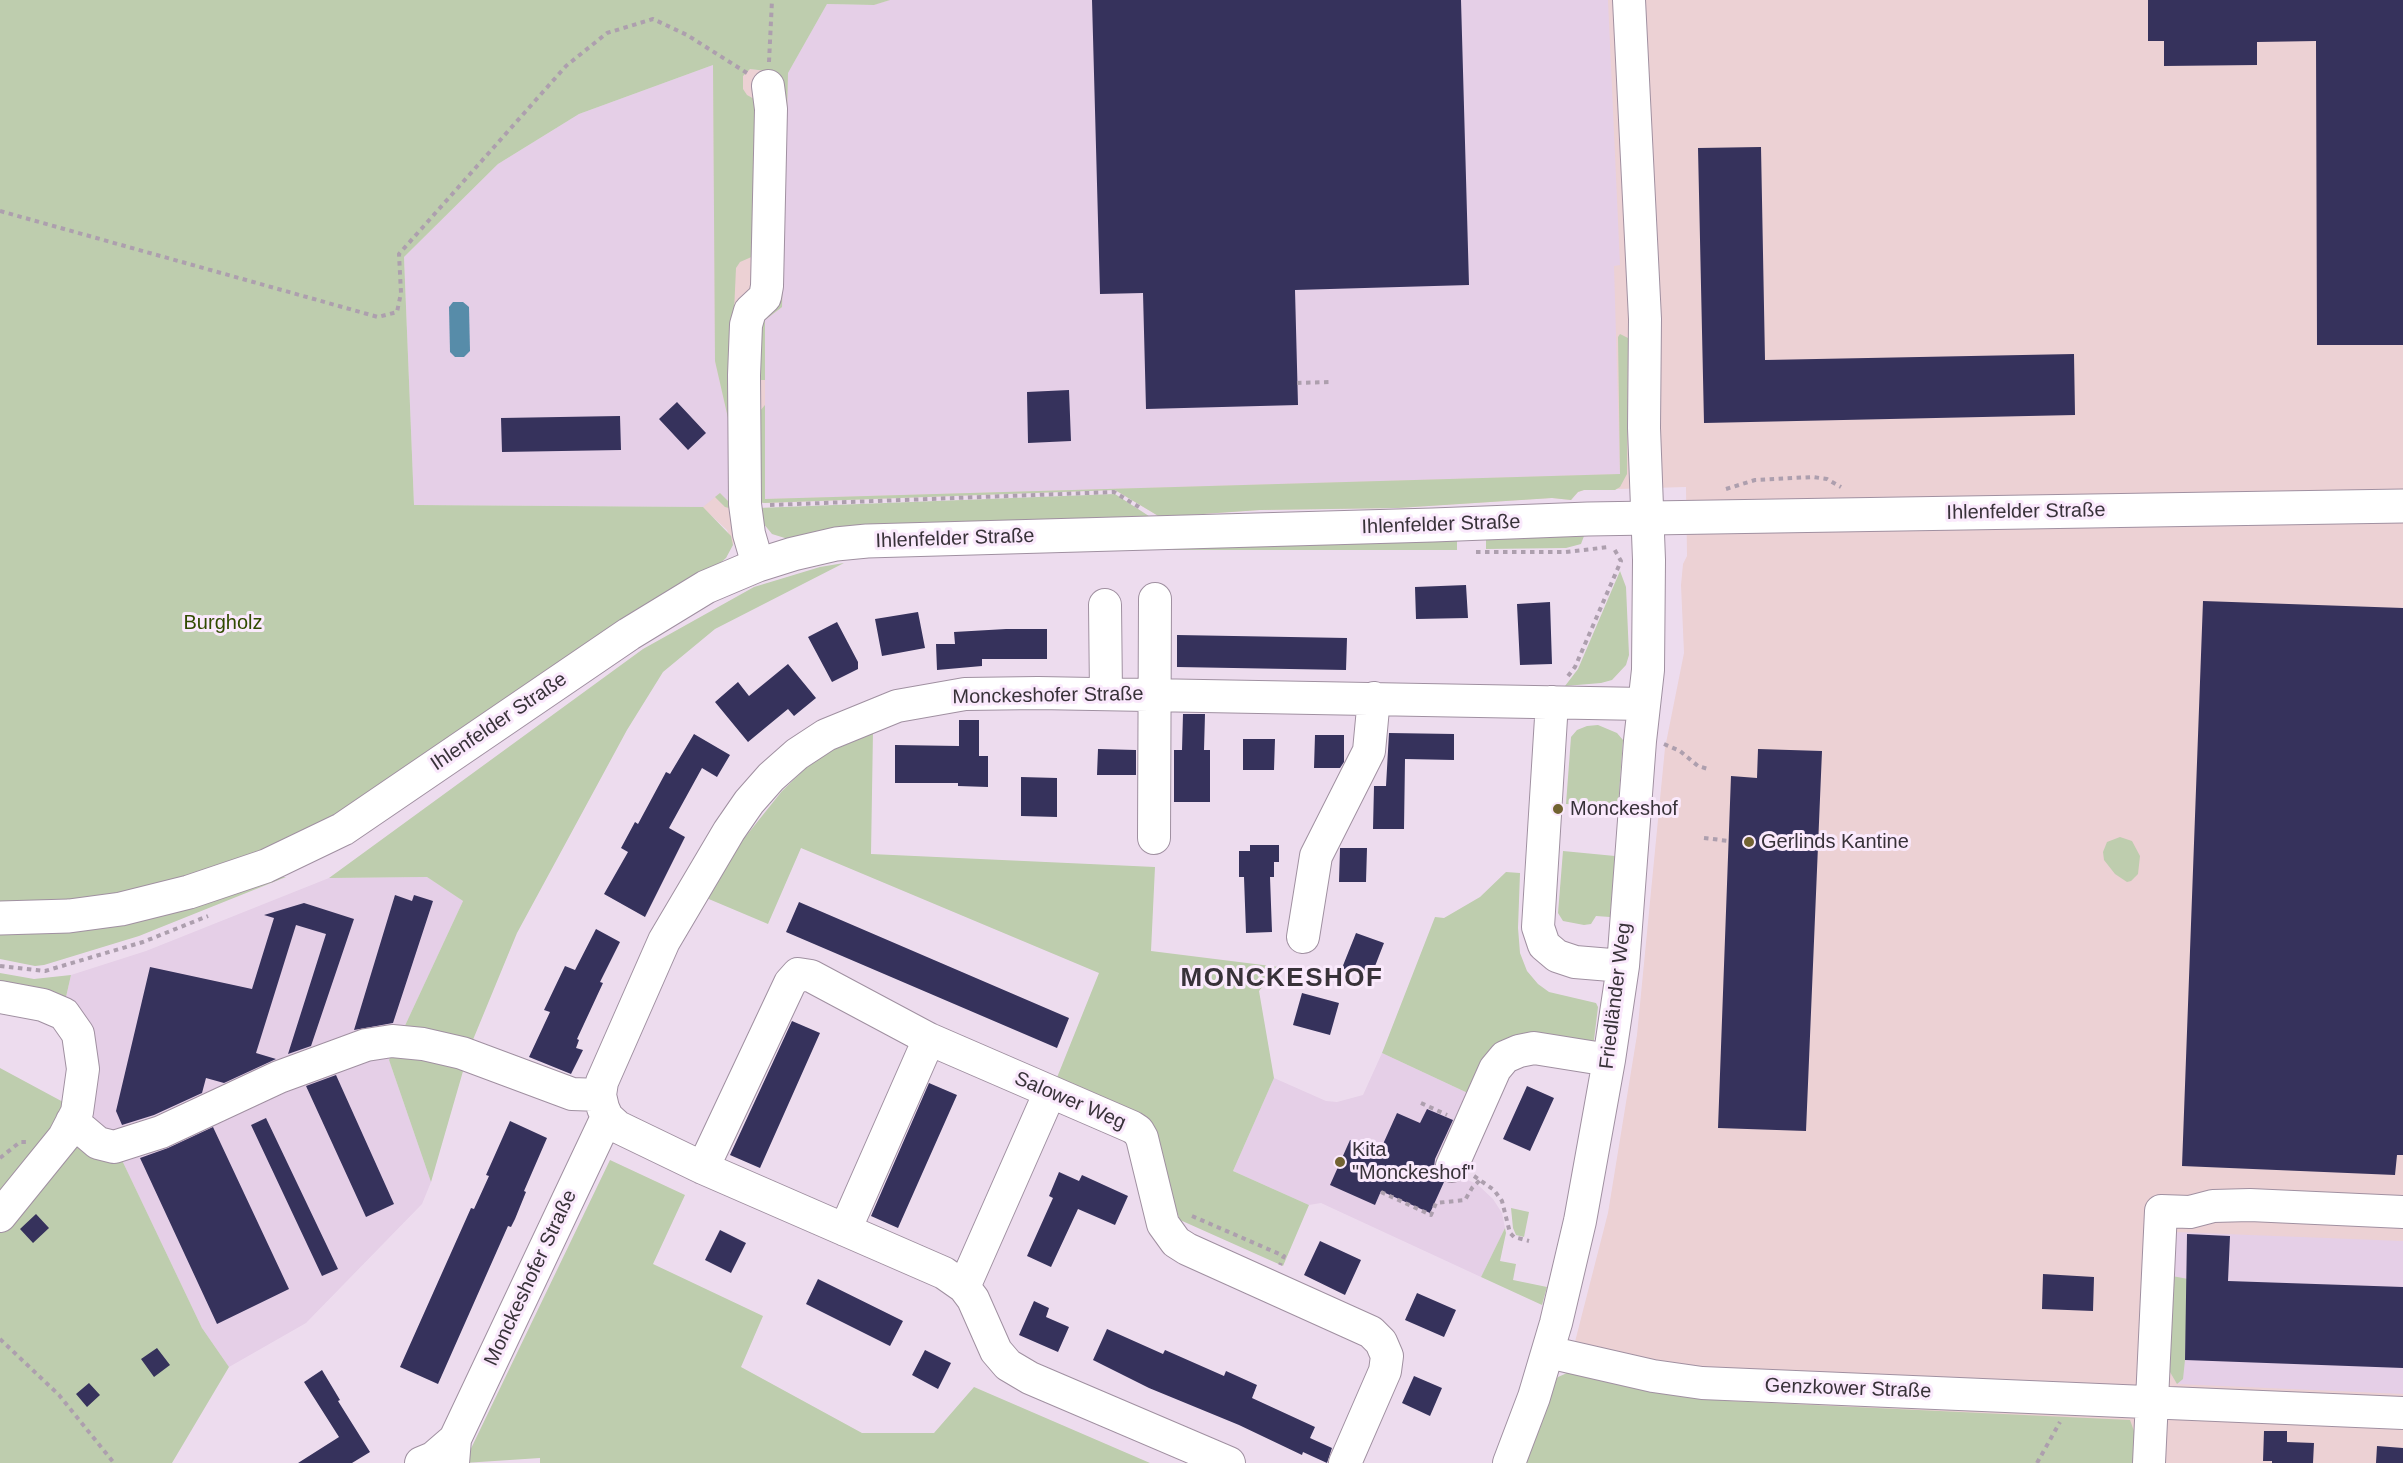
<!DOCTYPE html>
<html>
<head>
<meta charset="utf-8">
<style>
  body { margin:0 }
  canvas { display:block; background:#eddcee }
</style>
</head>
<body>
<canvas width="2403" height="1463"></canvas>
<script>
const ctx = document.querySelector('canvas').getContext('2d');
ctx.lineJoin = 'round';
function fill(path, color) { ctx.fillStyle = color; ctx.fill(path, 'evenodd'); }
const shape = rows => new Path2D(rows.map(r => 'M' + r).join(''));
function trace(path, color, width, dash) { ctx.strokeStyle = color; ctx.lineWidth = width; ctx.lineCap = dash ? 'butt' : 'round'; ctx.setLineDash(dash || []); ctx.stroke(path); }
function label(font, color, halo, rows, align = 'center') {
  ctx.font = font + ' Arial,sans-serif'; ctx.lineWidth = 6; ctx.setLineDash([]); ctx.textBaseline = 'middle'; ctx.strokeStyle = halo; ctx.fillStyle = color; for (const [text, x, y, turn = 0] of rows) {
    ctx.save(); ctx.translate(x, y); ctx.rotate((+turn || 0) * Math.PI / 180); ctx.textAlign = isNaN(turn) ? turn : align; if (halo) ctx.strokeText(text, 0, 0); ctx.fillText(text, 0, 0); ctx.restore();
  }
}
fill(shape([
  [890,0,2403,0,2403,1463,2137,1463,1680,1395,1592,1374,1567,1373,1608,1213,1637,1035,1665,748,1684,653,1681,585,1683,564,1687,556,1686,487,1584,490,1578,492,1571,500,1552,498,1398,508,1260,510,1160,517,1115,490,764,503,755,501,736,533,733,545,727,530,702,507,713,65,788,73,874,5]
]), '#ecd1d4');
fill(shape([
  [890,0,1608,0,1620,265,1614,266,1620,474,765,499,765,320,782,307,788,73,827,4,874,5],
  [713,65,715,361,731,431,733,507,720,493,703,507,414,505,404,257,498,164,579,114],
  [427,877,463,901,389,1060,431,1182,422,1204,306,1323,229,1367,202,1328,120,1156,105,1161,90,1152,78,1140,95,1071,93,1029,78,1005,66,997,71,975,146,951,329,878],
  [1382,1053,1472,1095,1440,1168,1477,1184,1493,1199,1502,1213,1505,1228,1481,1277,1321,1203,1309,1205,1233,1171,1274,1078,1326,1101,1337,1102,1363,1095],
  [2173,1232,2403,1241,2403,1394,2177,1384,2170,1372]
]), '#e5cfe7');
fill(shape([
  [0,0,890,0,874,5,827,4,788,73,782,307,765,320,765,380,753,380,755,337,759,321,764,312,770,307,778,287,778,165,776,150,778,88,775,72,750,69,743,76,743,89,747,95,763,104,765,109,760,249,756,255,740,262,736,268,734,312,735,501,733,509,725,507,715,497,720,493,733,506,731,431,715,361,713,65,579,114,498,164,404,257,414,505,703,507,731,536,733,545,726,558,706,575,625,623,335,818,259,857,185,881,119,899,66,906,0,907],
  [1620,334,1628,338,1627,474,1620,487,1615,490,1584,490,1578,492,1571,500,1552,498,1398,508,1260,510,1160,517,1115,490,764,503,755,501,754,418,765,405,765,499,1620,474,1618,337],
  [1115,494,1155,520,788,539,772,534,763,523,758,508],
  [1584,536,1581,544,1566,548,1486,549,1486,539],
  [1457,539,1457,550,1175,550,1152,545],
  [844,563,715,629,663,672,627,730,517,933,470,1047,431,1182,389,1060,463,901,427,877,329,878,643,649,754,587,820,567],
  [1620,571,1626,587,1629,655,1626,665,1612,680,1601,683,1565,686,1578,669],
  [1598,725,1617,733,1623,740,1618,807,1566,804,1571,737,1577,730,1587,726],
  [873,731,871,854,1155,867,1151,951,1279,967,1259,991,1274,1078,1233,1171,1309,1205,1283,1266,1180,1220,1149,1135,1054,1085,1099,973,801,848,768,924,704,897,742,841,782,791,806,768,833,749],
  [2120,837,2132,841,2140,856,2138,874,2131,881,2127,882,2115,874,2104,860,2103,852,2107,842],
  [1563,851,1615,856,1610,917,1596,916,1591,924,1584,925,1563,921,1558,913],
  [1506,872,1520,873,1518,928,1520,953,1527,971,1538,984,1549,992,1596,1003,1598,1007,1593,1048,1535,1040,1472,1095,1382,1053,1435,917,1444,918,1480,897],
  [273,877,286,877,139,936,44,965,35,966,0,959,0,933],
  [0,973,34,979,71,975,66,997,0,985],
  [37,1010,60,1022,71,1036,76,1067,69,1107,57,1123,90,1152,105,1161,120,1156,202,1328,229,1367,172,1463,0,1463,0,1068,65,1103,71,1066,67,1037,55,1024,33,1014],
  [610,1160,685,1195,653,1264,763,1316,741,1367,862,1433,934,1433,974,1387,1150,1463,540,1463,540,1458,464,1463],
  [1511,1208,1529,1212,1524,1237,1516,1235,1513,1228],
  [1505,1228,1506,1233,1500,1261,1516,1264,1513,1280,1547,1287,1542,1305,1481,1277],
  [2172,1276,2188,1279,2185,1360,2183,1379,2177,1384,2170,1372],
  [1567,1373,1592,1374,1680,1395,1728,1401,2130,1420,2138,1442,2137,1463,1523,1463,1552,1384,1558,1377]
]), '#becdae');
fill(shape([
  [453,302,463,302,469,307,470,351,464,357,455,357,450,352,449,307]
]), '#578ca9');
fill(shape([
  [1092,0,1461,0,1469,285,1295,290,1298,405,1146,409,1143,293,1100,294],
  [2148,0,2403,0,2403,345,2317,345,2316,41,2257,42,2257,65,2164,66,2164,41,2148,41],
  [1761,147,1765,360,2074,354,2075,415,1704,423,1698,148],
  [1069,390,1071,441,1028,443,1027,392],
  [677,402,706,433,688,450,659,419],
  [620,416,621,450,502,452,501,418],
  [1466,585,1468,618,1416,619,1415,587],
  [2203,601,2403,608,2403,1155,2397,1155,2395,1175,2182,1166],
  [1550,602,1552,664,1520,665,1517,604],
  [918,612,925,648,882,656,875,619],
  [837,622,858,662,858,669,832,682,808,637],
  [1006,629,1047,629,1047,659,982,659,982,666,937,670,936,644,955,644,954,632],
  [1177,635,1347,638,1346,670,1177,667],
  [788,664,816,698,794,716,788,709,748,742,715,702,738,682,749,696],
  [1183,714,1205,714,1204,750,1210,750,1210,802,1174,802,1174,750,1182,750],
  [959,720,979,720,979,756,988,756,988,787,958,786,958,783,895,783,895,745,959,746],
  [1389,733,1454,734,1454,760,1405,759,1404,829,1373,829,1374,786,1386,786],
  [694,734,730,755,717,777,702,768,669,828,685,837,645,917,604,894,628,852,621,848,635,822,638,824,666,772,670,774],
  [1315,735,1344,735,1344,762,1340,768,1314,768],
  [1243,739,1275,739,1274,770,1243,770],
  [1098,749,1136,750,1136,775,1097,775],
  [1758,749,1822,751,1806,1131,1718,1128,1731,776,1757,778],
  [1021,777,1057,778,1057,817,1021,816],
  [1250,845,1279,845,1279,862,1274,862,1274,877,1270,877,1272,932,1246,933,1244,877,1239,877,1239,851,1250,851],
  [1340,848,1367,848,1366,882,1339,882],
  [395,895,412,901,414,895,433,901,393,1023,354,1030],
  [799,902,1069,1018,1057,1048,786,932],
  [304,903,354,919,311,1046,288,1054,326,934,296,925,256,1053,276,1059,224,1083,206,1078,202,1093,154,1115,122,1125,116,1111,150,967,252,989,274,918,264,915],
  [596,929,620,942,600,982,603,983,577,1039,579,1040,576,1048,583,1050,571,1074,529,1057,550,1012,544,1010,565,966,575,970],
  [1356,933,1384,943,1370,979,1342,968],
  [1302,993,1339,1003,1330,1035,1293,1025],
  [792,1021,820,1033,760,1168,730,1155],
  [336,1075,394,1204,366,1217,306,1086],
  [929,1083,957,1095,898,1228,871,1216],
  [1527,1086,1554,1098,1530,1151,1503,1139],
  [1427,1109,1453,1120,1435,1159,1434,1167,1436,1176,1444,1182,1430,1213,1381,1191,1375,1205,1330,1185,1350,1140,1379,1153,1397,1113,1420,1123],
  [266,1118,338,1269,322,1276,251,1125],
  [510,1121,547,1138,524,1191,526,1192,515,1219,511,1227,508,1226,438,1384,400,1367,471,1208,474,1209,489,1176,486,1175],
  [213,1127,289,1289,217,1324,140,1158,168,1148],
  [1059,1172,1079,1181,1082,1175,1128,1196,1115,1225,1078,1209,1051,1267,1027,1256,1053,1198,1049,1196],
  [36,1214,49,1228,33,1243,20,1229],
  [720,1230,746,1243,731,1273,705,1260],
  [2187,1234,2230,1236,2228,1281,2403,1287,2403,1368,2185,1360],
  [1320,1241,1361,1260,1345,1295,1304,1275],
  [2043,1274,2094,1277,2093,1311,2042,1309],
  [818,1279,903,1321,890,1346,806,1304],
  [1417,1293,1456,1310,1444,1337,1405,1320],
  [1034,1301,1049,1308,1046,1317,1069,1327,1058,1352,1019,1335],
  [1107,1329,1163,1354,1165,1350,1224,1376,1226,1371,1257,1385,1252,1398,1315,1427,1310,1438,1332,1448,1327,1463,1303,1452,1302,1455,1239,1425,1149,1388,1093,1360],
  [157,1348,170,1365,154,1377,141,1359],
  [925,1350,951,1363,938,1389,912,1375],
  [322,1370,340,1400,338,1401,370,1452,352,1463,298,1463,339,1437,304,1382],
  [1414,1376,1442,1388,1430,1416,1402,1403],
  [89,1383,100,1395,87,1407,76,1394],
  [2264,1431,2287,1431,2287,1442,2314,1443,2313,1463,2272,1463,2272,1461,2263,1461],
  [2377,1446,2403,1448,2403,1463,2376,1463]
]), '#36325c');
const minor = shape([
  [758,565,749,534,745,504,744,375,746,325,750,311,765,297,767,286,771,109,768,86],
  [1105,605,1106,694],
  [1552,702,1538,927,1544,945,1557,956,1575,962,1623,966],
  [1154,838,1155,599],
  [1303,937,1316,856,1369,751,1374,698],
  [0,997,43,1005,64,1014,78,1034,83,1069,77,1112,64,1137,0,1216],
  [72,1121,98,1143,114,1147,161,1132,279,1077,366,1045,392,1041,423,1044,462,1053,572,1094,600,1095],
  [1452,1166,1495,1069,1505,1057,1519,1051,1534,1048,1609,1060],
  [703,1168,790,983,798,974,811,976,929,1039,1132,1127,1138,1131,1142,1138,1163,1224,1176,1242,1187,1249,1371,1332,1381,1342,1387,1356,1385,1371,1345,1463],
  [845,1230,929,1039],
  [964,1287,1050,1092],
  [1548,1352,1653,1376,1702,1383,2403,1413],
  [421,1463,433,1458,455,1439],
  [453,1463,455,1439,607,1117],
  [1229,1463,1030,1378,1008,1365,996,1351,973,1299,964,1287,944,1273,703,1168,618,1127,607,1117,603,1108,600,1095,602,1082,664,941,729,831,749,802,771,777,797,754,826,735,897,706,965,694,1038,693,1644,704],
  [1509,1463,1534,1397,1556,1323,1580,1221,1609,1060,1623,966,1640,741,1648,670,1649,560,1644,428,1645,319,1629,0],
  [2149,1463,2161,1211,2190,1212,2213,1206,2250,1205,2403,1212]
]);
const major = shape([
  [0,918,69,916,121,909,189,892,266,866,343,829,629,634,706,587,758,565,793,554,836,544,867,541,1433,525,1588,519,2403,506]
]);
trace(minor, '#a090a1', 34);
trace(major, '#a090a1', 35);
trace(shape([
  [769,62,772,0],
  [0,211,378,317,397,312,401,293,399,254,566,66,607,33,653,19,687,35,747,73],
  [1297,383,1330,382],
  [1726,489,1755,480,1813,477,1827,479,1841,487],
  [770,505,1114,492,1139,507],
  [1476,552,1566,552,1609,547],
  [1568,676,1575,667,1621,561,1613,547],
  [1664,744,1680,751,1698,766,1708,769],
  [1704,838,1729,841],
  [0,966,45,971,143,942,208,916],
  [1421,1103,1447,1115],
  [0,1158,20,1142,26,1142],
  [1474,1176,1494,1190,1502,1201,1510,1233,1514,1237,1529,1241],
  [1381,1192,1431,1215,1436,1203,1465,1200,1472,1188,1481,1179],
  [1192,1216,1284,1256,1280,1265],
  [0,1339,59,1395,114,1463],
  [2037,1463,2060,1422]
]), '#ad9fae', 4, [4.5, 4.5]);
trace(minor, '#fff', 32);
trace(major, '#fff', 33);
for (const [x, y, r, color] of [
  [1558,809,6,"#726331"],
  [1749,842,6,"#726331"],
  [1340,1162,6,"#726331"]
]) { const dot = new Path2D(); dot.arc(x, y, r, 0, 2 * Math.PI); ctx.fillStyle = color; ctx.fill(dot); trace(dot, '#fae9fc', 2); }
label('20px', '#383239', '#fae9fc', [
  ["Ihlenfelder Straße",2026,512,-1],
  ["Ihlenfelder Straße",1441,525,-2],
  ["Ihlenfelder Straße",955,539,-2],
  ["Monckeshofer Straße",1048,696,-1],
  ["Ihlenfelder Straße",499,722,-34],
  ["Friedländer Weg",1616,996,-83],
  ["Salower Weg",1070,1101,23],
  ["Monckeshofer Straße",531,1278,-65],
  ["Genzkower Straße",1848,1389,2]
]);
label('20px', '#314b00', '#fae9fc', [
  ["Burgholz",223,623]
]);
label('20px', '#383239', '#fae9fc', [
  ["Monckeshof",1570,809],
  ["Gerlinds Kantine",1761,842],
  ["Kita",1352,1150],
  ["\"Monckeshof\"",1352,1173]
], 'left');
ctx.letterSpacing = '1.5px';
label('bold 26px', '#383239', '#fae9fc', [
  ["MONCKESHOF",1282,979]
]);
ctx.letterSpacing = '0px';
</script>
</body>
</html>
